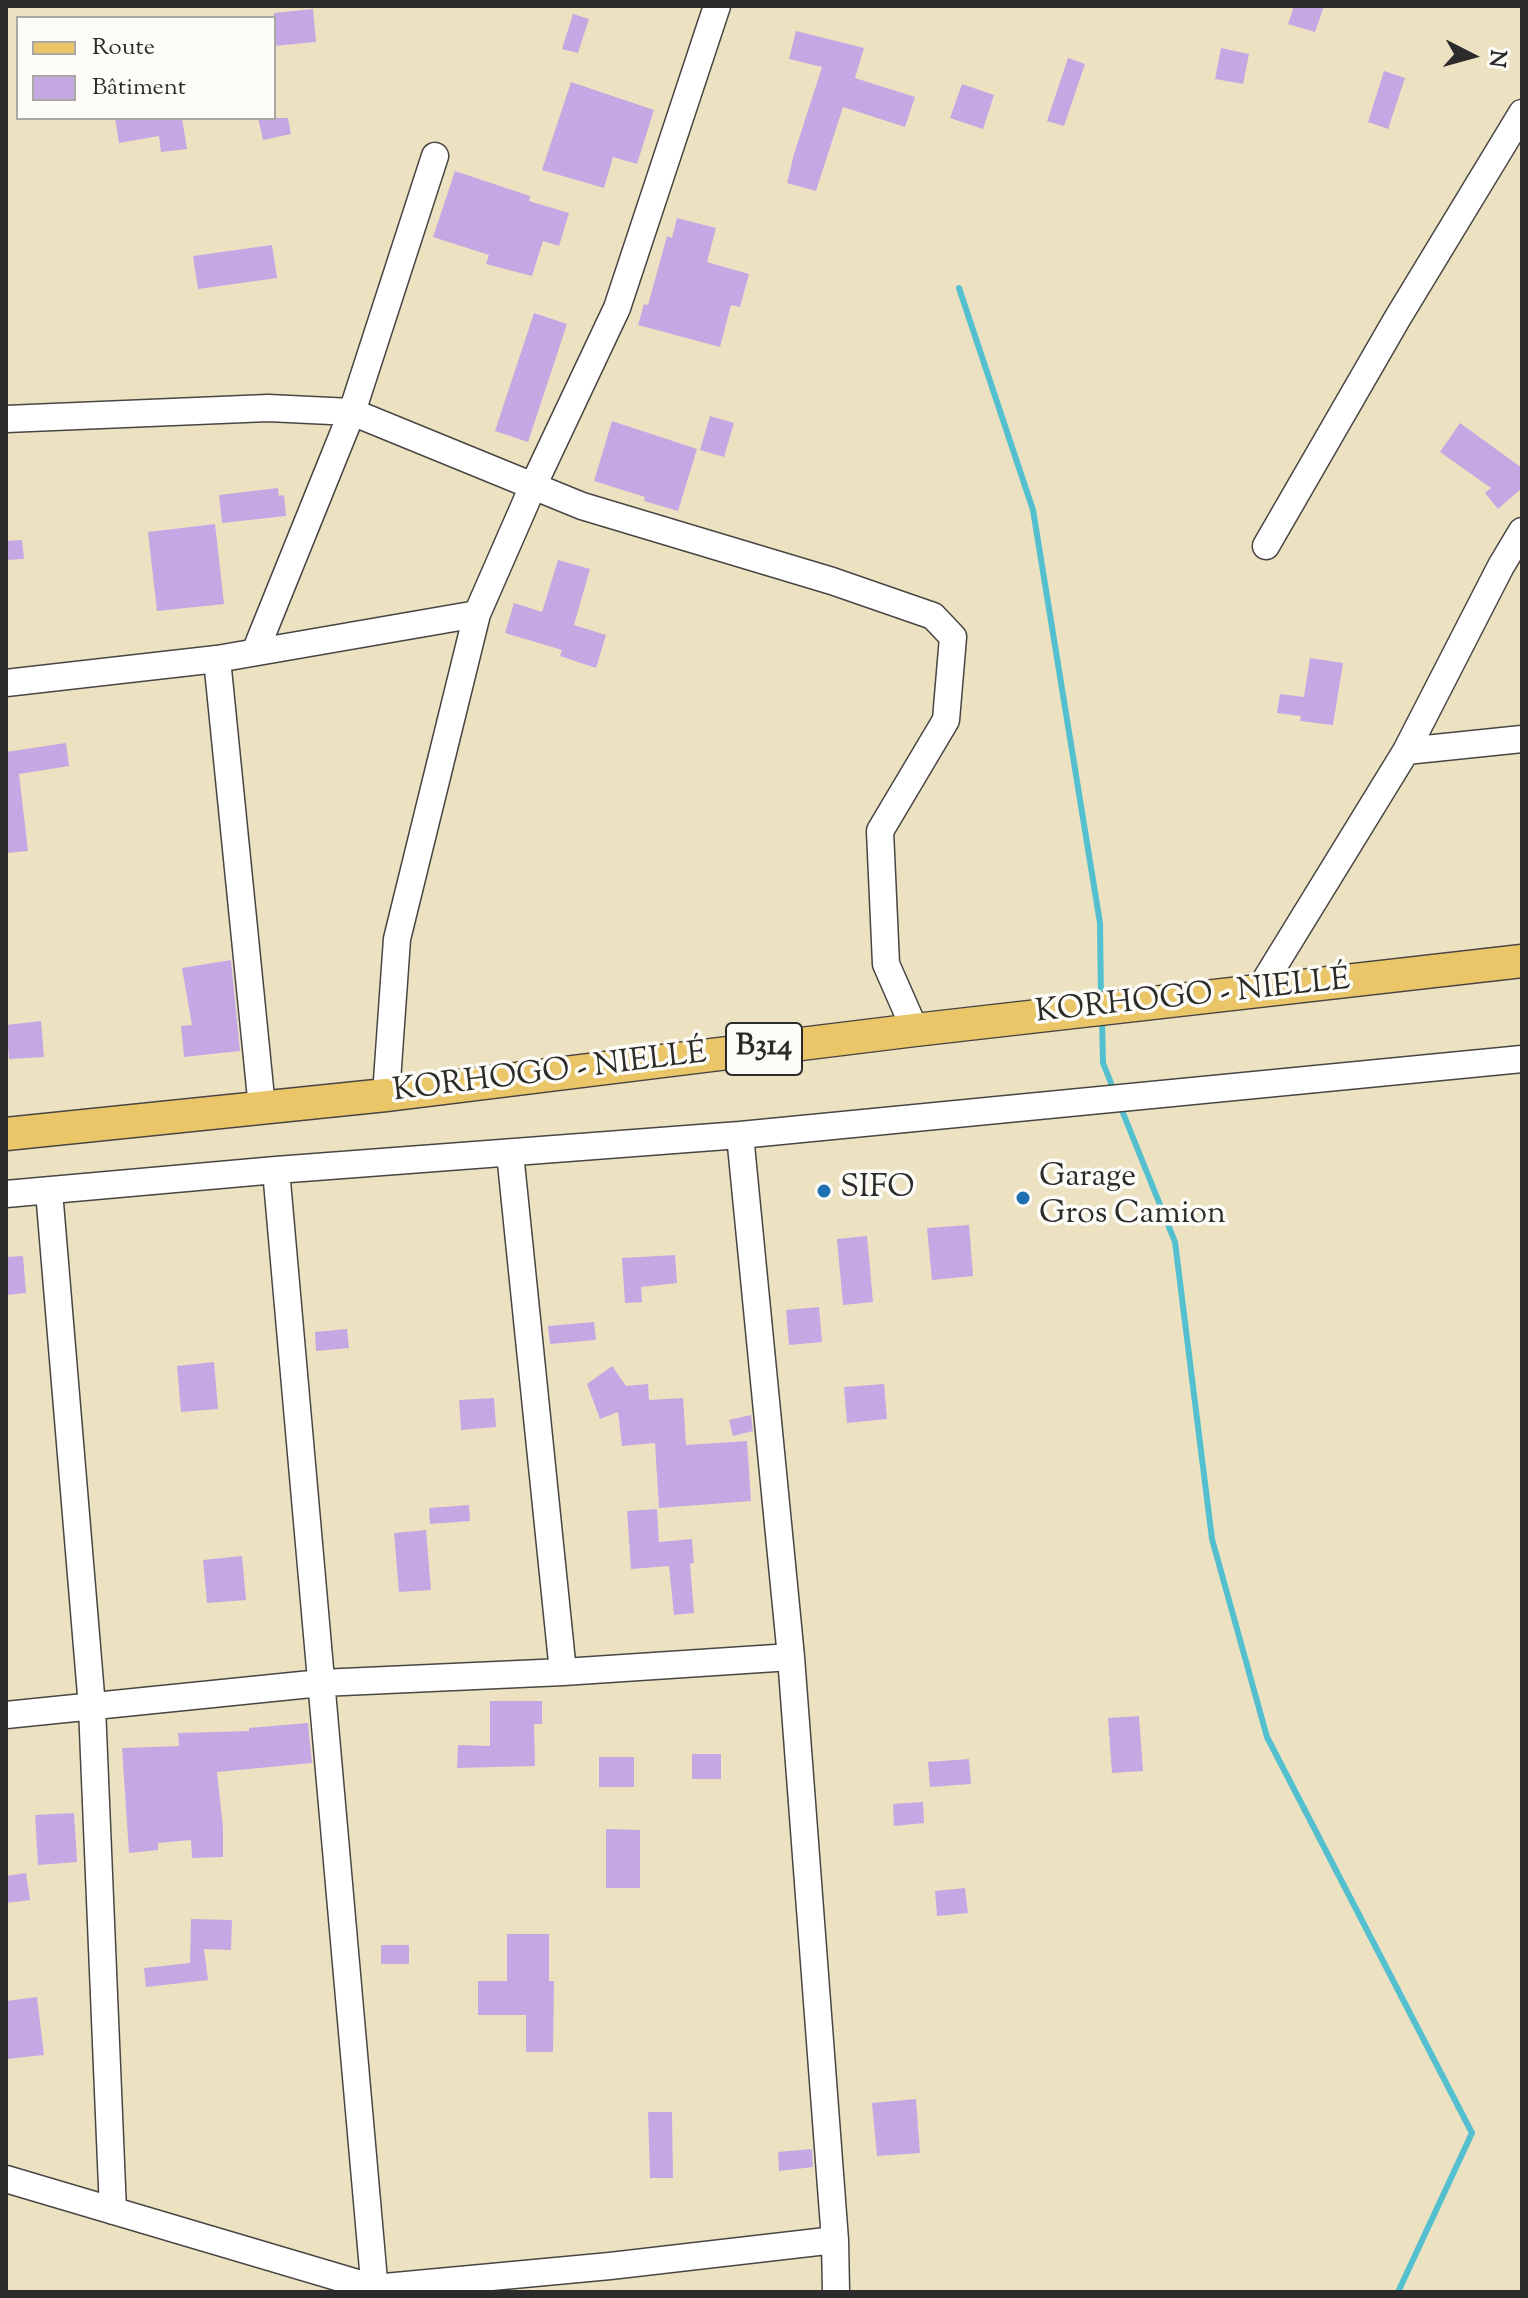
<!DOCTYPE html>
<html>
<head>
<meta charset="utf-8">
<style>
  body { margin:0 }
  #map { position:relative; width:1528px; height:2298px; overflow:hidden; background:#ece2c2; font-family:"Sorts Mill Goudy",serif }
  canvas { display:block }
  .frame { position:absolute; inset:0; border:8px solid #2b2b2b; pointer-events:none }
  .legend { position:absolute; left:16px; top:16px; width:260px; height:104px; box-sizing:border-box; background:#fdfcf7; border:2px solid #a9a8a5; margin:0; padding:10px 14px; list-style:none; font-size:24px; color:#2b2b2b }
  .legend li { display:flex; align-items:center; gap:16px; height:40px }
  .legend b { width:40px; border:2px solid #a9a8a5 }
  .north { position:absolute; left:1432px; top:16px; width:80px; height:80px; -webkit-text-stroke:6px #fdfcf7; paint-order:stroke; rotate:96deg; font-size:22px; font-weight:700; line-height:32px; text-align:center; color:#2b2b2b }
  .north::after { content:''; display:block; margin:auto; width:28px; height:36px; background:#2b2b2b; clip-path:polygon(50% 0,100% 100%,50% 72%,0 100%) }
</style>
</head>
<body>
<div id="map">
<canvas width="1528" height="2298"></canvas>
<div class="frame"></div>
<ul class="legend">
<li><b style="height:10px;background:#ebc669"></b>Route</li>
<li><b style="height:22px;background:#c5a8e3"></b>Bâtiment</li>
</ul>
<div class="north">N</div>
</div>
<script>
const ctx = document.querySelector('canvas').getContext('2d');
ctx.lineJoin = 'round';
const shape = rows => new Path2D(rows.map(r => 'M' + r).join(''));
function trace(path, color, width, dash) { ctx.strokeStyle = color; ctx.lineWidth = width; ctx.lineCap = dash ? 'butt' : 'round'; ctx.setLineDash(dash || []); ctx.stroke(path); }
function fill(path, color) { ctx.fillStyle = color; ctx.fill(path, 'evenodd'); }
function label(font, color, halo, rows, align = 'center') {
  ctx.font = font + ' "Sorts Mill Goudy",serif'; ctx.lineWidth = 7; ctx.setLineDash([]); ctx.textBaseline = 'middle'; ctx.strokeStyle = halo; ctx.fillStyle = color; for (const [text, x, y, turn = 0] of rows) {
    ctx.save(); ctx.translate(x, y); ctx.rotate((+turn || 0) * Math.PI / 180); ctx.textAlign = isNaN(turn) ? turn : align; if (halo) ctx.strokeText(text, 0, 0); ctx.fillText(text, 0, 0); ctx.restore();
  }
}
trace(shape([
  [959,288,1033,510,1100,923,1101,999],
  [1102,1018,1103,1063,1115,1093],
  [1119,1103,1175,1242,1212,1539,1267,1737,1472,2133,1398,2292]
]), '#54c0cf', 6);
fill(shape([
  [1294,6,1324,6,1315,32,1288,24],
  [313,9,316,42,274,46,274,13],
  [573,14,589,19,578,53,562,49],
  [796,31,864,48,855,78,915,97,905,127,843,107,816,191,787,183,794,154,822,67,789,59],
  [1221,48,1249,54,1243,84,1215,79],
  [1068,58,1085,64,1064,126,1047,121],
  [1384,71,1405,78,1388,129,1368,122],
  [571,82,654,110,637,164,613,157,604,188,542,170],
  [962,84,994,95,983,129,950,118],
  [115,118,182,118,187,149,161,152,159,136,119,143],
  [258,118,288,118,291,134,263,140],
  [455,171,530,196,529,201,569,213,559,246,543,241,532,276,486,264,489,255,433,237],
  [677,218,716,228,707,262,749,274,740,307,731,305,720,347,638,325,644,304,648,305,667,236,672,238],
  [272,245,277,278,198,289,193,256],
  [534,313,567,324,528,442,495,431],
  [710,416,734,423,724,457,700,450],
  [612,421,697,449,678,511,644,501,645,497,594,481],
  [1460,423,1522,468,1522,488,1498,509,1485,493,1491,488,1440,452],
  [278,488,279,496,284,495,286,516,222,523,219,495],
  [215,524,224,604,157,611,148,532],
  [22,540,24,559,6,560,6,541],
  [558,560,590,569,574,625,606,635,596,668,560,656,562,650,505,633,514,603,542,612],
  [1310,658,1343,663,1333,725,1300,721,1301,716,1277,713,1280,694,1304,697],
  [66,743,69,766,19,774,28,851,6,853,6,752],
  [231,960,240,1051,184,1057,181,1026,192,1025,182,968],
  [41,1021,44,1057,9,1059,6,1025],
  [969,1225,973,1276,932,1280,927,1228],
  [867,1236,873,1302,843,1305,837,1239],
  [675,1255,677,1283,641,1287,642,1302,625,1303,622,1258],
  [23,1256,26,1293,6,1295,6,1257],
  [819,1307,822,1342,789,1345,786,1310],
  [594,1322,596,1340,550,1344,548,1326],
  [347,1329,349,1348,316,1351,315,1332],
  [214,1362,218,1409,181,1412,177,1366],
  [612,1366,626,1386,648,1384,649,1400,683,1398,686,1445,747,1441,751,1501,659,1508,655,1443,622,1446,618,1412,600,1419,587,1384],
  [884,1384,887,1419,847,1423,844,1387],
  [494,1398,496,1427,461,1430,459,1400],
  [751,1415,753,1431,733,1436,729,1420],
  [469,1505,470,1521,430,1524,429,1508],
  [657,1509,659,1542,692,1539,694,1563,690,1564,694,1613,674,1615,669,1566,631,1569,627,1511],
  [426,1530,431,1590,399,1592,394,1533],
  [242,1556,246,1600,207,1603,203,1560],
  [490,1701,542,1701,542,1724,534,1724,535,1766,457,1768,458,1745,490,1746],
  [1139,1716,1143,1771,1112,1773,1108,1718],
  [308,1723,312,1763,217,1772,223,1827,223,1857,192,1858,191,1840,158,1843,158,1850,129,1853,122,1748,179,1746,178,1733,249,1731,249,1728],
  [692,1754,721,1754,721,1779,692,1779],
  [599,1757,634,1757,634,1787,599,1787],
  [969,1759,971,1784,930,1787,928,1762],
  [923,1802,924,1823,894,1826,893,1804],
  [74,1813,77,1862,38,1865,35,1815],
  [606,1829,640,1830,640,1888,606,1888],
  [26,1873,30,1900,6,1903,6,1876],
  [965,1888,968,1913,937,1916,935,1891],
  [191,1919,232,1920,231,1950,204,1949,208,1980,146,1987,144,1968,190,1963],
  [507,1934,549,1934,549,1981,554,1981,553,2052,526,2052,526,2015,478,2015,478,1981,507,1981],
  [381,1945,409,1945,409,1964,381,1964],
  [37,1997,44,2055,7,2059,6,2001],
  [916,2099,920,2153,877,2156,872,2103],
  [648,2112,672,2112,673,2178,650,2178],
  [812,2149,813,2167,779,2171,778,2152]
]), '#c5a8e3');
const minor = shape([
  [6,419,268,408,352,412,582,506,832,581,933,616,953,637,946,720,880,831,886,964,915,1030],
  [1266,546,1397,319,1522,113],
  [255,652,352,412,435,156],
  [217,659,262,1108],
  [6,683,217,659,477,614],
  [1406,751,1522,739],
  [1258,992,1406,751,1501,566,1522,531],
  [386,1095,397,939,477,614,533,486,617,308,717,6],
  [740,1135,791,1657,835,2240,836,2292],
  [510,1153,563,1672],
  [276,1170,375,2292],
  [49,1191,92,1707,113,2211],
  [6,1194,276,1170,740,1135,1522,1059],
  [6,1715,321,1683,563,1672,791,1657],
  [6,2179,374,2288,610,2266,835,2240]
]);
const major = shape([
  [6,1134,386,1095,915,1030,1522,961]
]);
trace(minor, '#484642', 29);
trace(major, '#484642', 35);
trace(minor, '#fff', 26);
trace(major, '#ebc669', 32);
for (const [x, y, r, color] of [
  [824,1191,8,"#1f6fb2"],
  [1023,1198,8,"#1f6fb2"]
]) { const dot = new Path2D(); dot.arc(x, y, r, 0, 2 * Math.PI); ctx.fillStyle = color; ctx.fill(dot); trace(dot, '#fdfcf7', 3); }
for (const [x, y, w] of [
  [764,1049,76]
]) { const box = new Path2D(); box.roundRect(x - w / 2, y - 26, w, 52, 6); ctx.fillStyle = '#fdfcf7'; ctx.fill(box); trace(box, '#2b2b2b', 2); }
label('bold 30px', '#2b2b2b', null, [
  ["B314",764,1049]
]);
label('32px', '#2b2b2b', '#fdfcf7', [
  ["KORHOGO - NIELLÉ",1193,999,-6],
  ["KORHOGO - NIELLÉ",550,1075,-7]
]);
label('32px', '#2b2b2b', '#fdfcf7', [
  ["Garage",1039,1180],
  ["Gros Camion",1039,1217],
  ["SIFO",840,1191]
], 'left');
</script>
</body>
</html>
